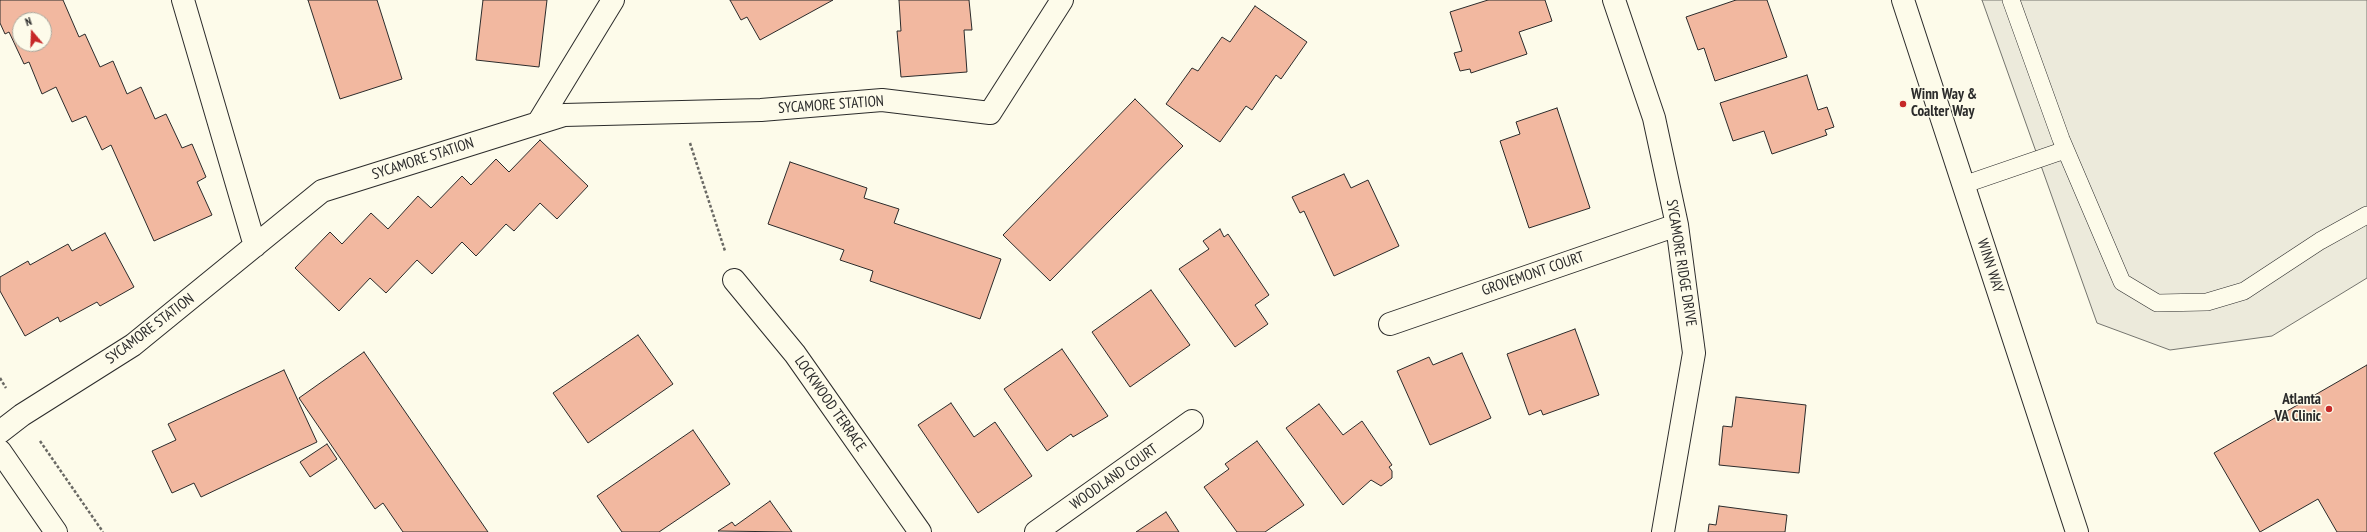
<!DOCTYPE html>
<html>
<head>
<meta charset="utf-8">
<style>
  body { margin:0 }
  #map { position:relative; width:2367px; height:532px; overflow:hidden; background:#fdfbea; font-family:"PT Sans Narrow",sans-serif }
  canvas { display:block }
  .north { position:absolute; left:12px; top:12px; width:40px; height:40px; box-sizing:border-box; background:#fdfbea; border:1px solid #a9a89e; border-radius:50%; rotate:341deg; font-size:11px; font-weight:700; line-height:16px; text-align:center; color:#2b2b2b }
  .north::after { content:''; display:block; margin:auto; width:14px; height:18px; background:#c62828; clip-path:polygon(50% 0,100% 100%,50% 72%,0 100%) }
</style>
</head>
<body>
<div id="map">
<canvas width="2367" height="532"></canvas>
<div class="north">N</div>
</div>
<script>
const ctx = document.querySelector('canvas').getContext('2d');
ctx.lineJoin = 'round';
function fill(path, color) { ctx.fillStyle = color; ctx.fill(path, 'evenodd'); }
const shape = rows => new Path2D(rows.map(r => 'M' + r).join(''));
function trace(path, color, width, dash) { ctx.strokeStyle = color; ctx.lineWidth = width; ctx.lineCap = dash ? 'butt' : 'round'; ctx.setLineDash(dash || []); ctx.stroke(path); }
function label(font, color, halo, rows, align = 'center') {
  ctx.font = font + ' "PT Sans Narrow",sans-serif'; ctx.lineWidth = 3; ctx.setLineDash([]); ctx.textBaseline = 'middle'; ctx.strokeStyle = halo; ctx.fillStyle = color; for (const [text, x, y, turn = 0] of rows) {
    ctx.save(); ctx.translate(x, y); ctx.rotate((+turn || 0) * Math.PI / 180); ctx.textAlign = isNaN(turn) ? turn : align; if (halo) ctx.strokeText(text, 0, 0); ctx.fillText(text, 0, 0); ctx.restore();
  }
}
const parking = shape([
  [1982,0,2367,0,2367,278,2272,336,2170,350,2097,323,1982,0]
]);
fill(parking, '#eceadb');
trace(parking, '#74746e', 1);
const building = shape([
  [0,0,63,0,79,37,85,34,100,67,113,61,127,94,141,87,155,119,166,114,182,148,192,144,206,177,197,182,212,215,154,241,111,145,102,150,86,116,72,122,56,87,42,94,29,62,24,64,9,32,5,34,0,23,0,0],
  [20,20,44,20,44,44,20,44,20,20],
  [308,0,377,0,402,79,340,99,308,0],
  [483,0,547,0,539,67,476,60,483,0],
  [730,0,833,0,760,40,747,17,741,20,730,0],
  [899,0,969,0,972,30,964,30,967,72,901,77,897,31,901,31,899,0],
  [1488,0,1545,0,1552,21,1519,32,1527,54,1471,73,1470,69,1460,71,1454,53,1462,51,1450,12,1488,0],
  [1736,0,1767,0,1787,57,1715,81,1704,48,1698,50,1686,17,1736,0],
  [1255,6,1307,42,1281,79,1276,75,1252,110,1246,106,1220,142,1166,104,1192,68,1198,71,1222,37,1230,42,1255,6],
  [1807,75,1818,110,1827,107,1834,127,1825,130,1827,135,1772,154,1764,131,1733,141,1720,103,1807,75],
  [1135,99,1183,146,1050,281,1003,235,1135,99],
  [1557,108,1590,208,1529,228,1500,141,1520,134,1516,122,1557,108],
  [540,140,588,186,557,219,540,203,514,231,506,224,476,256,462,242,432,274,417,260,386,293,370,278,339,311,295,268,330,232,342,244,371,213,388,229,418,196,431,208,462,176,471,185,496,159,509,172,540,140],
  [790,162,867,188,864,198,899,209,894,223,1001,259,980,319,870,281,873,271,840,260,844,250,768,224,790,162],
  [1344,174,1351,188,1368,180,1399,246,1334,276,1304,211,1300,213,1292,197,1344,174],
  [1220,229,1224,237,1228,234,1269,295,1255,305,1268,324,1235,347,1179,269,1209,249,1203,241,1220,229],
  [105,233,134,287,100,306,97,302,60,322,58,317,25,336,0,291,0,277,28,261,30,265,68,244,72,251,105,233],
  [1151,290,1190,345,1130,387,1092,332,1151,290],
  [1575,329,1599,395,1543,415,1541,410,1529,415,1507,354,1575,329],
  [638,335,673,384,588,443,553,393,638,335],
  [1062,349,1108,416,1073,437,1071,434,1047,451,1004,389,1062,349],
  [364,352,488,532,403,532,383,503,375,509,299,398,364,352],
  [1462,353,1491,418,1430,445,1397,371,1429,357,1433,365,1462,353],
  [2367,365,2367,532,2337,532,2318,499,2260,532,2214,453,2367,365],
  [284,370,317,442,201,497,194,483,172,493,152,451,176,440,168,424,284,370],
  [1736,397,1806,405,1799,473,1719,465,1723,426,1732,427,1736,397],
  [951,403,974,437,995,422,1032,476,978,513,918,425,951,403],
  [1319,404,1343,435,1362,421,1392,465,1389,467,1392,471,1392,478,1381,486,1371,480,1343,505,1286,428,1319,404],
  [693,430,730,484,659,532,622,532,597,496,693,430],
  [1257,441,1304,505,1265,532,1237,532,1204,487,1229,469,1225,464,1257,441],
  [327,444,337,459,310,477,300,462,327,444],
  [770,501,792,532,718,531,732,522,735,526,770,501],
  [1719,506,1787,515,1785,532,1708,532,1709,524,1716,525,1719,506],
  [1166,512,1179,532,1136,532,1166,512]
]);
fill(building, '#f2b8a0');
trace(building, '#2b2b2b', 1);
const lane = shape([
  [2011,0,2061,139,2122,282,2157,303,2207,302,2244,291,2320,241,2367,215],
  [1963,185,2065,150]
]);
const street = shape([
  [183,0,255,246],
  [1614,0,1654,118,1677,225,1694,353,1663,532],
  [538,123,613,0],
  [734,280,795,354,920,532],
  [1390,324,1677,225],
  [0,432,22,415,133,345,322,191,564,115,761,110,882,100,990,113,1062,0],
  [1036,532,1192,421]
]);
const secondary = shape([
  [1903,0,2077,532],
  [0,451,56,532]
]);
trace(lane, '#2b2b2b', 18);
trace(street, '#2b2b2b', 24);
trace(secondary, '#2b2b2b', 24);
trace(shape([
  [690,143,725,251],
  [0,378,6,388],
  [40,441,103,532]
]), '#6a6964', 2.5, [3, 2]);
trace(lane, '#fdfbea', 17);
trace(street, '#fdfbea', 22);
trace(secondary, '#fdfbea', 22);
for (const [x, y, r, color] of [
  [1903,104,4,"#c62828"],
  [2329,409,4,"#c62828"]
]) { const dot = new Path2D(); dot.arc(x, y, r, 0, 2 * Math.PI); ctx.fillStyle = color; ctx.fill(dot); trace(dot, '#fdfbea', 1.5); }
label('bold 15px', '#2b2b2b', '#fdfbea', [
  ["Winn Way &",1911,95],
  ["Coalter Way",1911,112],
  ["Atlanta",2321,400,"right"],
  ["VA Clinic",2321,417,"right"]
], 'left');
label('15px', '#2b2b2b', '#fdfbea', [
  ["SYCAMORE STATION",831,105,-4],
  ["SYCAMORE STATION",423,159,-18],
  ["SYCAMORE RIDGE DRIVE",1681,263,81],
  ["WINN WAY",1990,266,72],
  ["GROVEMONT COURT",1533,274,-19],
  ["SYCAMORE STATION",150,329,-37],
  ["LOCKWOOD TERRACE",830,404,55],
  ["WOODLAND COURT",1114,477,-35]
]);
</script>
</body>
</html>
